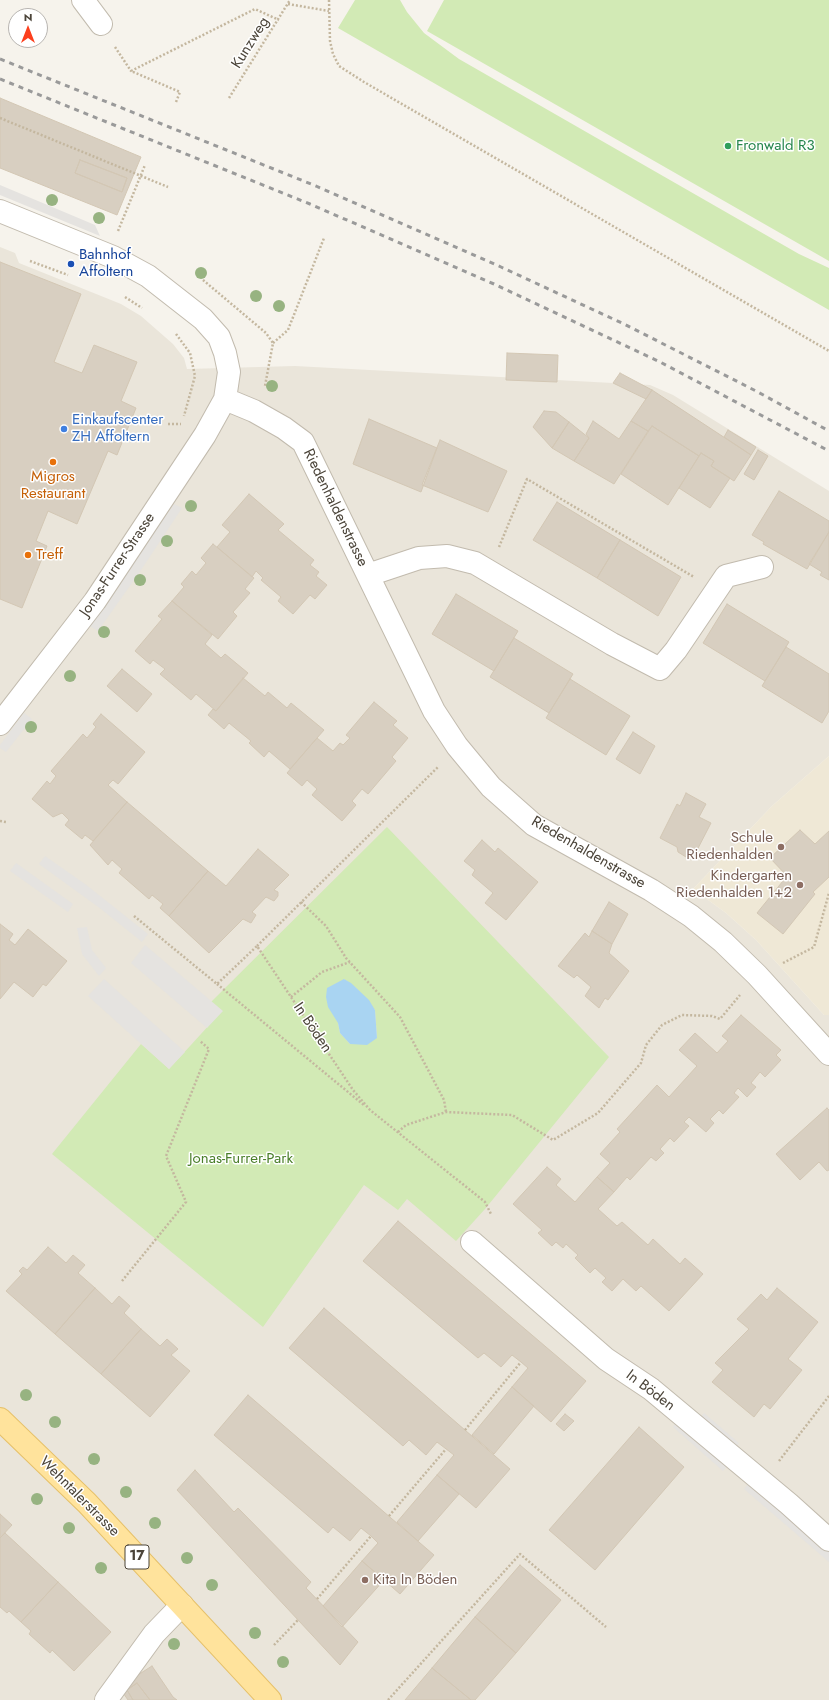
<!DOCTYPE html>
<html>
<head>
<meta charset="utf-8">
<style>
  body { margin:0 }
  #map { position:relative; width:829px; height:1700px; overflow:hidden; background:#f6f3ec; font-family:Jost,sans-serif }
  canvas { display:block }
  .north { position:absolute; left:8px; top:8px; width:40px; height:40px; box-sizing:border-box; background:#fff; border:1px solid #b7b4b0; border-radius:50%; rotate:0deg; font-size:11px; font-weight:700; line-height:16px; text-align:center; color:#4b4439 }
  .north::after { content:''; display:block; margin:auto; width:14px; height:18px; background:#fc3f1d; clip-path:polygon(50% 0,100% 100%,50% 72%,0 100%) }
</style>
</head>
<body>
<div id="map">
<canvas width="829" height="1700"></canvas>
<div class="north">N</div>
</div>
<script>
const ctx = document.querySelector('canvas').getContext('2d');
ctx.lineJoin = 'round';
function fill(path, color) { ctx.fillStyle = color; ctx.fill(path, 'evenodd'); }
const shape = rows => new Path2D(rows.map(r => 'M' + r).join(''));
function trace(path, color, width, dash) { ctx.strokeStyle = color; ctx.lineWidth = width; ctx.lineCap = dash ? 'butt' : 'round'; ctx.setLineDash(dash || []); ctx.stroke(path); }
function label(font, color, halo, rows, align = 'center') {
  ctx.font = font + ' Jost,sans-serif'; ctx.lineWidth = 3; ctx.setLineDash([]); ctx.textBaseline = 'middle'; ctx.strokeStyle = halo; ctx.fillStyle = color; for (const [text, x, y, turn = 0] of rows) {
    ctx.save(); ctx.translate(x, y); ctx.rotate((+turn || 0) * Math.PI / 180); ctx.textAlign = isNaN(turn) ? turn : align; if (halo) ctx.strokeText(text, 0, 0); ctx.fillText(text, 0, 0); ctx.restore();
  }
}
fill(shape([
  [0,247,15,253,19,263,121,304,141,316,173,344,184,358,187,369,295,366,650,385,673,395,829,491,829,756,772,806,693,889,726,913,756,940,824,1015,829,1015,829,1700,0,1700]
]), '#eae5da');
fill(shape([
  [829,756,829,1015,824,1015,756,940,726,913,693,889,772,806]
]), '#efe8d6');
fill(shape([
  [355,0,400,0,407,12,424,33,459,59,799,254,829,268,829,310,338,28],
  [444,0,829,0,829,261,427,31],
  [387,827,609,1057,485,1209,456,1241,407,1199,398,1210,364,1185,263,1327,52,1154,141,1044,169,1069,222,1011,211,1002],
  [344,979,356,988,375,1010,377,1038,350,1044,340,1033,338,1023]
]), '#d2eab5');
fill(shape([
  [0,185,95,225,100,236,0,195],
  [174,504,182,508,139,573,98,631,90,626],
  [24,713,32,719,6,752,0,748,0,745],
  [45,856,85,884,148,934,142,942,101,909,39,864],
  [16,863,73,904,68,912,10,871],
  [87,927,92,950,106,968,99,976,82,954,77,928],
  [145,945,223,1011,207,1028,131,963],
  [104,979,185,1052,169,1069,88,996],
  [704,1413,739,1443,733,1450,698,1420],
  [678,1420,729,1464,723,1471,673,1427],
  [750,1482,829,1550,829,1562,744,1489]
]), '#e5e3e0');
fill(shape([
  [344,979,351,983,369,1000,375,1010,377,1038,367,1045,350,1044,340,1033,338,1023,328,1007,326,997,327,988]
]), '#a9d4f2');
const building = shape([
  [0,98,141,157,117,215,0,168,0,98],
  [80,160,127,178,122,192,75,173,80,160],
  [80,160,127,178,122,192,75,173,80,160],
  [0,262,81,294,54,362,82,373,94,345,137,362,121,401,136,408,117,455,108,451,77,524,48,511,36,541,47,546,22,608,0,599,0,262],
  [507,353,558,355,557,382,506,380,507,353],
  [620,373,652,390,646,399,613,383,620,373],
  [652,390,751,455,734,481,711,466,714,461,701,453,699,456,652,426,648,431,631,421,652,390],
  [544,411,556,412,569,422,552,448,533,427,544,411],
  [369,419,437,448,421,492,353,464,369,419],
  [593,421,619,439,631,421,648,431,614,484,574,461,589,438,586,434,593,421],
  [569,422,589,438,574,461,552,448,569,422],
  [652,426,699,456,668,505,621,474,652,426],
  [728,430,756,447,751,455,724,437,728,430],
  [440,440,507,471,488,512,422,485,440,440],
  [758,450,768,456,754,480,744,474,758,450],
  [701,453,714,461,711,466,730,478,710,508,679,488,701,453],
  [779,491,829,521,829,532,807,569,763,544,764,542,752,535,779,491],
  [249,494,284,524,278,530,314,560,310,565,319,572,316,576,327,585,315,599,310,595,293,614,278,601,281,597,261,580,263,578,256,571,252,577,217,547,230,532,222,525,249,494],
  [557,502,620,540,597,578,533,540,557,502],
  [829,532,829,580,820,575,822,572,809,564,829,532],
  [620,540,681,577,658,616,597,578,620,540],
  [213,544,254,578,245,589,250,593,233,612,237,616,218,639,172,601,184,587,181,584,192,571,196,575,206,563,201,558,213,544],
  [456,594,518,631,494,671,432,634,456,594],
  [172,601,212,635,205,644,221,658,225,654,248,673,216,711,196,694,191,700,160,674,165,669,153,660,150,664,135,651,162,619,158,616,172,601],
  [727,604,789,642,765,681,703,643,727,604],
  [514,638,573,674,549,713,490,677,514,638],
  [786,647,829,674,829,711,822,723,762,686,786,647],
  [122,669,152,694,137,712,107,686,122,669],
  [243,678,265,696,268,692,287,708,291,703,324,730,290,769,269,751,264,757,249,743,251,741,229,723,224,729,208,715,213,709,216,711,243,678],
  [570,679,630,716,606,755,546,718,570,679],
  [374,702,397,721,393,725,408,738,392,757,396,761,368,794,362,789,352,801,356,805,342,821,312,795,317,789,307,780,302,786,287,773,317,738,333,751,340,743,343,745,350,738,346,735,374,702],
  [101,714,145,752,118,784,113,780,108,785,127,802,93,841,85,835,82,839,65,825,69,820,62,813,53,817,32,799,47,781,50,784,56,776,51,771,83,734,87,738,96,727,93,724,101,714],
  [633,732,655,746,640,774,616,759,633,732],
  [686,793,706,804,699,817,711,823,694,856,690,854,686,857,678,852,677,847,660,838,677,804,680,806,686,793],
  [127,802,208,871,169,916,160,908,163,904,152,895,149,899,119,873,122,869,112,860,108,865,90,845,127,802],
  [800,830,815,844,829,831,829,877,813,892,815,894,783,934,757,913,787,876,770,858,800,830],
  [482,840,495,852,498,848,538,882,506,920,485,903,493,893,472,875,475,870,464,861,482,840],
  [258,849,289,875,274,890,278,892,278,896,274,901,266,897,252,912,256,915,251,923,243,919,209,953,169,916,208,871,226,886,258,849],
  [609,902,628,914,612,944,592,931,609,902],
  [0,924,13,934,9,940,15,945,28,929,67,961,46,986,43,984,33,997,14,982,0,999,0,924],
  [592,931,612,944,609,953,629,971,608,1000,605,998,599,1008,585,996,591,987,577,975,574,978,558,966,585,933,589,937,592,931],
  [741,1015,781,1050,776,1055,781,1060,765,1077,760,1072,751,1083,756,1087,747,1097,738,1088,734,1093,739,1097,723,1114,719,1110,710,1119,714,1123,706,1132,689,1117,684,1122,689,1126,674,1142,670,1138,660,1149,664,1153,656,1161,651,1157,630,1180,627,1177,614,1192,597,1177,610,1163,600,1154,620,1132,617,1129,657,1085,669,1097,697,1066,679,1050,695,1033,717,1053,728,1041,722,1036,741,1015],
  [827,1108,829,1110,829,1170,827,1171,819,1162,800,1180,776,1154,827,1108],
  [547,1167,561,1179,556,1185,575,1202,597,1177,614,1192,598,1209,617,1226,622,1222,648,1245,653,1239,680,1264,685,1258,703,1274,669,1311,641,1286,636,1291,623,1279,612,1291,602,1282,606,1278,595,1268,590,1273,575,1258,578,1255,566,1244,563,1248,556,1242,552,1246,538,1233,542,1230,513,1204,547,1167],
  [398,1221,586,1381,551,1422,512,1387,528,1368,521,1362,512,1355,501,1367,484,1353,478,1358,363,1261,398,1221],
  [48,1247,66,1263,73,1255,85,1265,78,1273,95,1288,55,1334,6,1291,22,1274,19,1271,23,1267,27,1270,48,1247],
  [95,1288,112,1304,119,1296,130,1306,124,1313,141,1329,101,1374,55,1334,95,1288],
  [777,1288,818,1322,788,1359,802,1370,770,1409,764,1404,754,1417,712,1382,723,1370,715,1363,749,1329,737,1319,761,1294,767,1300,777,1288],
  [324,1308,510,1469,476,1508,437,1475,454,1455,437,1442,426,1455,409,1440,403,1446,289,1348,324,1308],
  [141,1329,160,1346,167,1339,178,1349,171,1355,190,1371,150,1417,101,1374,141,1329],
  [512,1387,534,1406,494,1454,472,1435,512,1387],
  [248,1395,434,1555,400,1594,362,1561,378,1543,371,1536,361,1528,350,1541,333,1527,328,1533,214,1435,248,1395],
  [565,1414,574,1421,564,1431,556,1424,565,1414],
  [639,1427,684,1467,595,1570,549,1530,639,1427],
  [195,1470,234,1512,238,1508,311,1582,306,1588,358,1642,340,1665,177,1490,195,1470],
  [437,1475,459,1494,418,1541,397,1522,437,1475],
  [0,1514,12,1525,0,1538,0,1514],
  [5,1533,58,1582,21,1622,9,1611,7,1613,0,1607,0,1538,5,1533],
  [362,1561,384,1580,342,1627,323,1606,362,1561],
  [520,1565,561,1600,516,1653,475,1617,520,1565],
  [58,1582,111,1632,74,1671,52,1650,50,1653,29,1634,31,1631,21,1622,58,1582],
  [475,1617,516,1653,475,1700,471,1700,432,1668,475,1617],
  [152,1666,173,1697,177,1700,150,1700,137,1683,127,1690,133,1700,128,1700,119,1687,152,1666],
  [432,1668,471,1700,405,1700,432,1668],
  [137,1683,150,1700,133,1700,127,1690,137,1683]
]);
fill(building, '#d8cfc1');
trace(building, '#d3c7b4', 1);
const minor = shape([
  [83,0,101,24],
  [0,211,113,257,148,276,203,319,219,337,225,353,229,372,225,399,205,435,95,601,0,724],
  [225,399,254,411,284,428,303,442,434,711,457,746,491,787,534,825,651,890,691,916,723,942,757,975,829,1054],
  [368,575,419,558,447,556,475,563,612,644,660,669,676,650,726,576,762,567],
  [472,1242,606,1359,651,1389,789,1504,829,1540],
  [106,1700,154,1634,182,1605]
]);
const major = shape([
  [0,1419,87,1503,270,1700]
]);
trace(minor, '#c2bbae', 24);
trace(major, '#e6c16a', 24);
trace(shape([
  [329,0,330,41,333,54,339,66,364,82,829,351],
  [288,4,329,11],
  [115,47,131,71],
  [229,98,290,0],
  [176,102,180,92,131,71,255,9,279,20],
  [0,118,168,187],
  [118,231,145,165],
  [30,261,68,275],
  [203,280,266,333,273,343,265,386],
  [125,297,142,308],
  [176,334,190,353,195,376,184,416],
  [273,343,288,330,324,238],
  [168,424,181,424],
  [499,547,527,479,694,577],
  [0,821,6,822],
  [301,902,326,926,346,958,400,1017,444,1100,446,1112],
  [134,916,217,984,257,946,353,1090,370,1110,485,1202,491,1214],
  [257,946,439,766],
  [783,963,814,947,829,893],
  [217,984,365,1106],
  [291,997,322,972,350,962],
  [398,1132,406,1125,446,1112,512,1115,553,1140,598,1113,641,1063,646,1045,662,1025,682,1015,712,1016,720,1019,740,995],
  [122,1281,186,1202,166,1156,209,1049,200,1041],
  [465,1430,521,1362],
  [779,1461,829,1396],
  [389,1516,446,1449],
  [317,1599,371,1536],
  [274,1645,298,1620],
  [388,1700,520,1554,606,1627]
]), '#c4b79f', 2.5, [2, 2]);
trace(minor, '#fff', 22);
trace(major, '#ffe39c', 22);
trace(shape([
  [0,59,316,186,501,267,624,324,756,391,829,431],
  [0,79,310,204,494,284,660,362,829,451]
]), '#9a9a9a', 3, [5, 5]);
ctx.fillStyle = '#97b381';
for (const [x, y] of [
  [52,200],
  [99,218],
  [201,273],
  [256,296],
  [279,306],
  [272,386],
  [191,506],
  [167,541],
  [140,580],
  [104,632],
  [70,676],
  [31,727],
  [26,1395],
  [55,1422],
  [94,1459],
  [126,1492],
  [37,1499],
  [155,1523],
  [69,1528],
  [187,1558],
  [101,1568],
  [212,1585],
  [255,1633],
  [174,1644],
  [283,1662]
]) { ctx.beginPath(); ctx.arc(x, y, 6, 0, 2 * Math.PI); ctx.fill(); }
for (const [x, y, r, color] of [
  [728,146,4,"#2e9e5b"],
  [71,264,4,"#1a4fb4"],
  [64,429,4,"#3f7fe0"],
  [53,462,4,"#e8710a"],
  [28,555,4,"#e8710a"],
  [781,847,4,"#8d6e63"],
  [800,885,4,"#8d6e63"],
  [365,1580,4,"#8d6e63"]
]) { const dot = new Path2D(); dot.arc(x, y, r, 0, 2 * Math.PI); ctx.fillStyle = color; ctx.fill(dot); trace(dot, '#fff', 1.5); }
for (const [x, y, w] of [
  [137,1557,24]
]) { const box = new Path2D(); box.roundRect(x - w / 2, y - 12, w, 24, 3); ctx.fillStyle = '#fff'; ctx.fill(box); trace(box, '#4b4439', 1); }
label('bold 14px', '#4b4439', null, [
  ["17",137,1557]
]);
label('15px', '#4b4439', '#fff', [
  ["Kunzweg",251,43,-58],
  ["Riedenhaldenstrasse",335,508,64],
  ["Jonas-Furrer-Strasse",118,565,-56],
  ["Riedenhaldenstrasse",588,853,30],
  ["In Böden",312,1028,56],
  ["In Böden",650,1391,37],
  ["Wehntalerstrasse",79,1497,45]
]);
label('15px', '#27864d', '#fff', [
  ["Fronwald R3",736,146]
], 'left');
label('15px', '#164399', '#fff', [
  ["Bahnhof",79,255],
  ["Affoltern",79,272]
], 'left');
label('15px', '#366cbe', '#fff', [
  ["Einkaufscenter",72,420],
  ["ZH Affoltern",72,437]
], 'left');
label('15px', '#c56008', '#fff', [
  ["Migros",53,477],
  ["Restaurant",53,494],
  ["Treff",36,555,"left"]
]);
label('15px', '#785e54', '#fff', [
  ["Schule",773,838],
  ["Riedenhalden",773,855],
  ["Kindergarten",792,876],
  ["Riedenhalden 1+2",792,893],
  ["Kita In Böden",373,1580,"left"]
], 'right');
label('15px', '#4a7f2a', '#fff', [
  ["Jonas-Furrer-Park",241,1159]
]);
</script>
</body>
</html>
